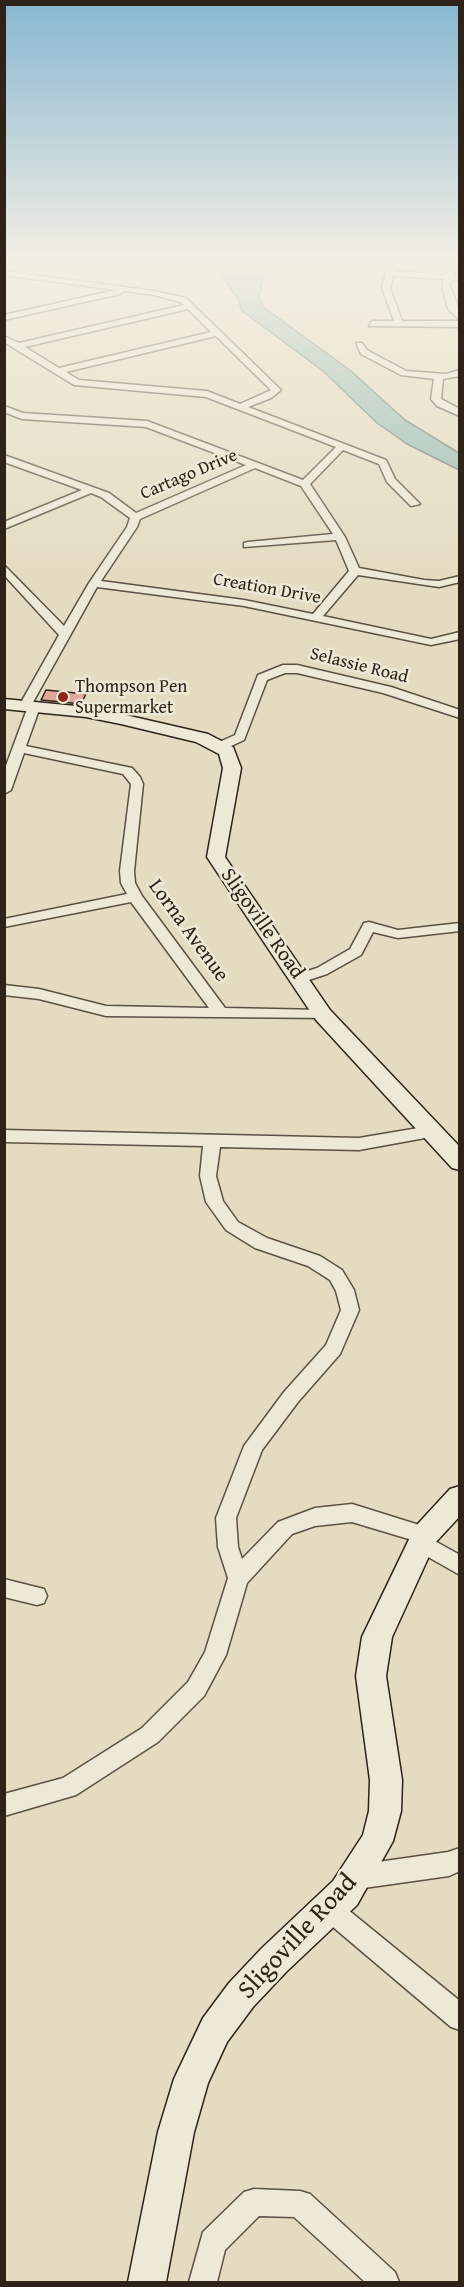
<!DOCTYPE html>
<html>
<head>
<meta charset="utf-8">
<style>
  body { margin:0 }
  #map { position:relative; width:464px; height:2287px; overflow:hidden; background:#e5dbc1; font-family:"Gentium Book Plus",serif }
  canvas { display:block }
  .frame { position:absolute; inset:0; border:6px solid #2e2219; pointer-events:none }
</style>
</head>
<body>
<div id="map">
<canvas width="464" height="2287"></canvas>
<div class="frame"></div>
</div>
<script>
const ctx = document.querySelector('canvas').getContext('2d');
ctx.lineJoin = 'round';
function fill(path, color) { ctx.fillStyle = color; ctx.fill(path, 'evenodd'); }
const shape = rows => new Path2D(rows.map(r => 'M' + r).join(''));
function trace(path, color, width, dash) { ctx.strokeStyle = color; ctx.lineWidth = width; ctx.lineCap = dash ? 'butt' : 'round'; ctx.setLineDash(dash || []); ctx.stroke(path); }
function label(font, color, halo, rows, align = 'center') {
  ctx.font = font + ' "Gentium Book Plus",serif'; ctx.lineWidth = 5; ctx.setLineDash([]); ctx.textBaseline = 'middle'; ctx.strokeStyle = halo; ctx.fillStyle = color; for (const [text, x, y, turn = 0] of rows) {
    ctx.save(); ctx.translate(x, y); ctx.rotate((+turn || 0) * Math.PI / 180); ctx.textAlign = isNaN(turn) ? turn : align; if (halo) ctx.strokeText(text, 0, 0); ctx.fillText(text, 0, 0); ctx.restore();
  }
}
const water = shape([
  [204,261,246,261,259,269,264,277,259,296,262,306,351,371,405,420,459,453,459,470,407,444,377,423,323,371,242,311,238,299,221,275,204,261]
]);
fill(water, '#96bbb0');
trace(water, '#6c7e74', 1.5);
const building = shape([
  [46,690,86,694,81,704,41,700,46,690]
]);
fill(building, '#dfa79a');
trace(building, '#2e2219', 1.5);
const street = shape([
  [451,261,459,261,454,275,460,276,460,280,452,280,450,285,460,312,460,320,448,309,442,285,444,279,393,276,390,288,402,321,460,321,460,327,369,326,372,321,394,321,382,288,388,265,394,265,394,271,446,275,451,261],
  [4,271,154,291,186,298,281,390,271,398,248,407,386,460,395,479,420,504,411,506,387,482,379,464,343,450,310,484,345,537,359,568,424,580,439,581,460,576,460,582,439,587,358,575,323,616,431,639,460,632,460,639,431,645,244,606,97,587,32,704,40,707,26,746,132,768,140,777,143,784,134,871,135,883,142,896,225,1008,323,1010,328,1012,331,1015,328,1018,106,1016,39,999,4,995,4,985,39,989,106,1006,209,1008,131,902,4,927,4,919,127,894,121,883,120,871,131,784,123,774,24,753,11,790,4,794,4,771,27,709,19,706,59,635,4,575,4,565,64,626,89,583,127,527,130,518,101,497,91,493,4,529,4,522,82,490,4,462,4,455,109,493,136,513,246,465,146,427,22,419,4,412,4,406,23,413,147,421,303,480,336,447,206,397,74,385,4,342,4,336,19,343,184,305,180,302,154,295,124,291,120,294,4,320,4,315,116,290,4,275,4,271],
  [188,309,211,332,59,368,25,347,188,309],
  [216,336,271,390,240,404,207,391,79,380,66,372,216,336],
  [255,468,301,486,333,534,248,542,244,543,244,547,336,540,349,571,313,614,244,600,101,581,137,527,140,519,255,468],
  [356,343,362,343,367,350,406,371,446,374,460,370,460,376,443,379,441,399,460,409,460,416,437,406,431,399,434,379,401,375,361,354,356,343],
  [283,665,297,665,391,687,460,710,460,718,383,693,297,673,285,673,267,680,244,740,225,749,217,749,217,743,235,735,258,675,283,665],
  [369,922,398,930,460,923,460,931,398,938,373,932,361,955,327,974,300,983,295,981,293,978,295,975,317,968,350,949,364,923,369,922],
  [430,1126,436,1128,438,1132,436,1136,359,1150,220,1147,216,1176,223,1201,238,1222,267,1238,320,1256,342,1270,354,1290,359,1310,340,1354,298,1402,262,1450,236,1518,238,1547,242,1559,278,1522,315,1508,352,1504,432,1529,435,1535,433,1540,460,1555,460,1575,414,1549,412,1540,352,1522,315,1526,292,1534,247,1583,226,1655,204,1696,158,1742,76,1795,4,1816,4,1794,63,1778,142,1728,188,1682,205,1652,228,1578,218,1547,216,1518,244,1446,284,1392,326,1345,341,1310,336,1291,330,1280,308,1266,255,1248,226,1230,206,1202,200,1176,203,1146,4,1142,4,1130,359,1138,430,1126],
  [4,1579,44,1589,47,1596,44,1603,37,1605,4,1597,4,1579],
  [460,1848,460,1871,449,1876,357,1889,349,1885,345,1877,349,1869,357,1865,448,1852,460,1848],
  [328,1896,336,1900,460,2001,460,2030,451,2027,320,1916,316,1908,320,1900,328,1896],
  [254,2189,300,2191,310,2194,395,2272,399,2282,365,2282,294,2217,259,2216,225,2250,217,2282,189,2282,203,2232,244,2192,254,2189]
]);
const secondary = shape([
  [4,699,86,707,121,714,208,734,233,747,241,768,225,857,330,1010,460,1147,460,1170,452,1168,316,1020,207,857,223,768,219,754,196,742,121,724,86,717,4,709,4,699],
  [460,1486,460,1516,435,1543,392,1637,386,1676,402,1780,401,1811,393,1841,357,1905,286,1972,253,2007,227,2042,208,2083,194,2132,166,2282,128,2282,158,2132,174,2079,203,2018,229,1983,262,1948,333,1881,363,1835,369,1811,370,1780,356,1676,362,1637,415,1527,450,1489,460,1486]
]);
trace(street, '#5c5043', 3);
trace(secondary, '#2e2219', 3);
fill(street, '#eee8d7');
fill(secondary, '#eee8d7');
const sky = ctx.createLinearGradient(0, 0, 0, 581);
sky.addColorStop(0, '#87b7d2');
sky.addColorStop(0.45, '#f3efe3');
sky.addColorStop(1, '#f3efe300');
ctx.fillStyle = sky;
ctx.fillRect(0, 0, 464, 581);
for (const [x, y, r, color] of [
  [63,697,6,"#8f2418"]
]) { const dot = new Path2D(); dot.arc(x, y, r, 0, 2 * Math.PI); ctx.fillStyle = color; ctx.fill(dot); trace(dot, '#eee8d7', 2); }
label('18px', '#2e2219', '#eee8d7', [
  ["Cartago Drive",189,475,-23],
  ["Creation Drive",267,589,10],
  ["Selassie Road",359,666,14]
]);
label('18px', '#2e2219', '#eee8d7', [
  ["Thompson Pen",75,687],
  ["Supermarket",75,708]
], 'left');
label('21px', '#2e2219', '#eee8d7', [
  ["Sligoville Road",262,924,55],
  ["Lorna Avenue",188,931,54]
]);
label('26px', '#2e2219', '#eee8d7', [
  ["Sligoville Road",298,1937,-47]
]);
</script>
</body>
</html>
